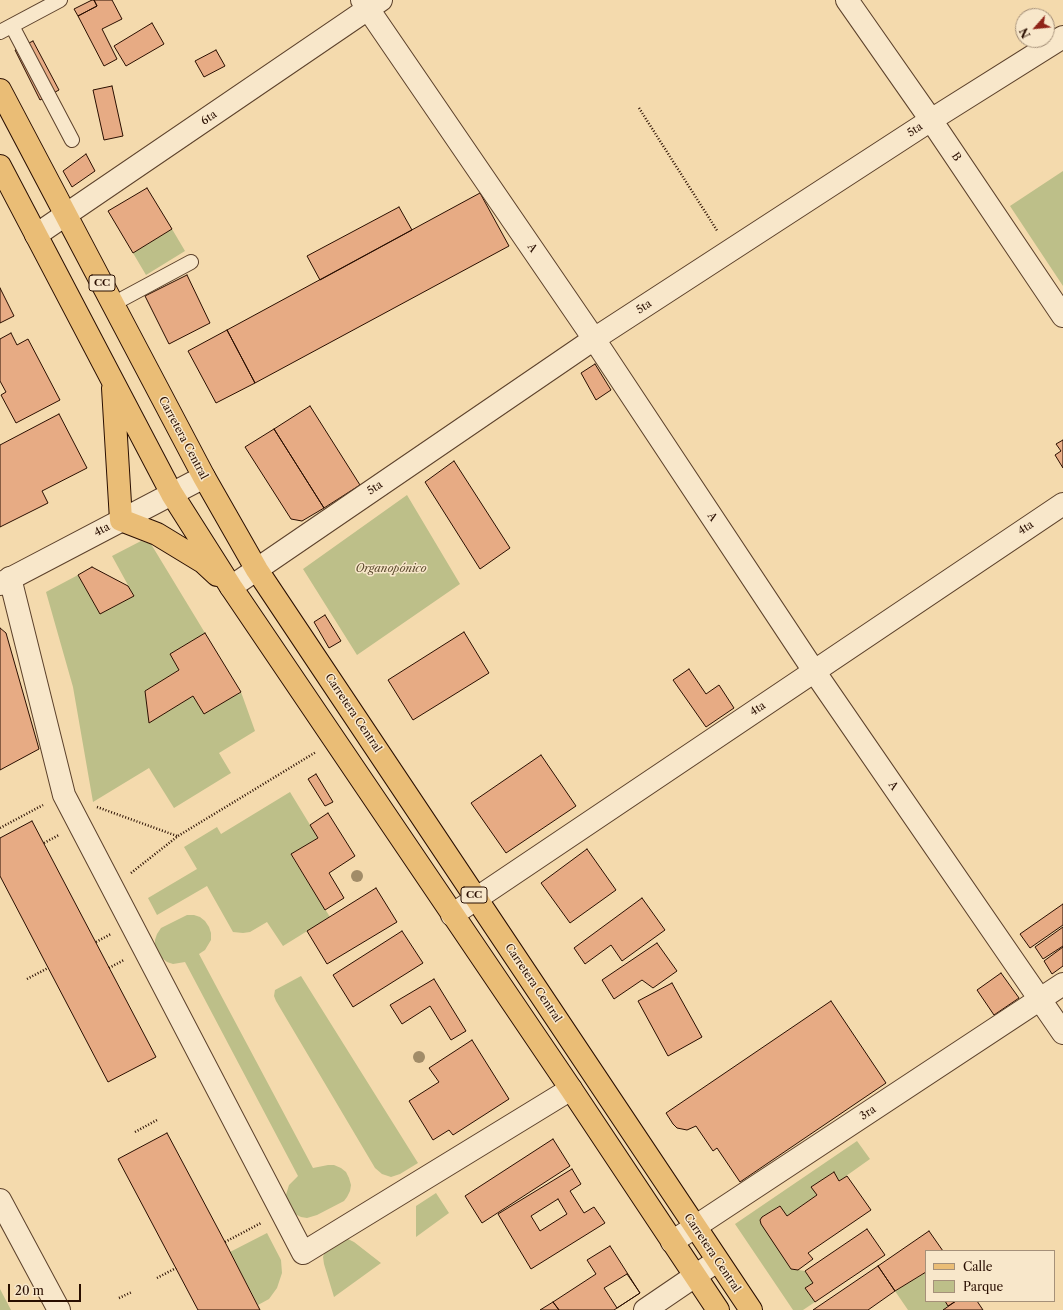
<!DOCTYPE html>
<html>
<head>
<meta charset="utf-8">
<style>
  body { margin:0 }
  #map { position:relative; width:1063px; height:1310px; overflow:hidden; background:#f4daad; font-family:"Libre Caslon Text",serif }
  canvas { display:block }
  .legend { position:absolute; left:925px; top:1250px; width:130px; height:52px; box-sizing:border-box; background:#f8e7ca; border:1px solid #a59079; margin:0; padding:5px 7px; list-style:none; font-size:12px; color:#290e00 }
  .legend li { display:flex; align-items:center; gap:8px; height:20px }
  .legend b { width:20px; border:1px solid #a59079 }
  .north { position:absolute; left:1015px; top:8px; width:40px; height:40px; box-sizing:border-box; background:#f8e7ca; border:1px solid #a59079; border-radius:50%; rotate:243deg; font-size:11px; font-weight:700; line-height:16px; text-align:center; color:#290e00 }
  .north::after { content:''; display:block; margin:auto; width:14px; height:18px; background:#8f2418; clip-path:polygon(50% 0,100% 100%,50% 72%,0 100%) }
  .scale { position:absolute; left:8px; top:1284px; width:73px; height:18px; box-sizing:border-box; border:2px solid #290e00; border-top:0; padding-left:5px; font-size:12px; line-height:14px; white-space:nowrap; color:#290e00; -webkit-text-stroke:3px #f8e7ca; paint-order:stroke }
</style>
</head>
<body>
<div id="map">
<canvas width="1063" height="1310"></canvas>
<ul class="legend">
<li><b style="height:5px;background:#eabd76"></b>Calle</li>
<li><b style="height:11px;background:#bdbf89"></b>Parque</li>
</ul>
<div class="north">N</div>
<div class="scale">20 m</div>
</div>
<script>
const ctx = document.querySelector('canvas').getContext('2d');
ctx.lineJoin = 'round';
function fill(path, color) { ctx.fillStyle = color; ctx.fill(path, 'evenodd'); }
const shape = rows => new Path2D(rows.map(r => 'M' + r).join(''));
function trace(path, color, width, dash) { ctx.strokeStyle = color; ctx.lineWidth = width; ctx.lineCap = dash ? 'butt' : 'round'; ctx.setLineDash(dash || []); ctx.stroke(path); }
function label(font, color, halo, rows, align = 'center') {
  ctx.font = font + ' "Libre Caslon Text",serif'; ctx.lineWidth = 3; ctx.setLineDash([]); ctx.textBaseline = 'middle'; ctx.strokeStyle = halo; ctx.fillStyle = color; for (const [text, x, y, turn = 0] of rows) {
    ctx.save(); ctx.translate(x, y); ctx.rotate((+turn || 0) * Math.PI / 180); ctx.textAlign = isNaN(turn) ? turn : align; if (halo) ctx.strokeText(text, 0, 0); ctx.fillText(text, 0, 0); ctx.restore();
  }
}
fill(shape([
  [1063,171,1063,286,1010,206],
  [172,229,185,251,146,275,133,253],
  [407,495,460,584,357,655,303,569],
  [141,541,151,544,205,633,170,654,179,670,145,691,149,723,193,696,204,714,241,692,255,731,219,753,231,773,174,808,149,768,93,802,73,687,46,592,78,575,100,614,134,596,112,556],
  [290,792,318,838,291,855,330,917,283,946,267,922,250,932,243,933,233,932,207,886,157,915,148,898,197,869,184,847,217,827,221,834],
  [187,915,194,915,200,917,205,921,209,927,211,933,211,940,205,950,199,954,313,1168,328,1165,334,1165,341,1168,346,1172,349,1178,351,1185,350,1191,347,1197,344,1201,317,1215,307,1218,301,1217,295,1214,285,1198,289,1185,298,1176,185,962,173,964,167,962,162,958,155,947,155,940,157,934,161,928],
  [301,976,418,1163,400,1174,391,1177,382,1174,375,1168,276,1001,274,996,275,990],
  [857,1141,870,1159,839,1181,833,1172,812,1187,817,1195,787,1216,779,1206,762,1217,791,1269,805,1271,813,1283,805,1288,815,1302,803,1310,793,1310,735,1224],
  [436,1193,449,1213,416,1237,416,1206],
  [267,1233,281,1260,282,1273,277,1288,269,1299,258,1305,230,1252],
  [341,1239,348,1239,354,1242,381,1263,334,1297,324,1264,323,1257,325,1251],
  [925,1273,926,1301,945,1301,948,1306,943,1310,908,1310,895,1291],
  [0,1289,11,1310,0,1310]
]), '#bdbf89');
const building = shape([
  [92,0,94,0,97,6,78,16,74,9,92,0],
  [94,0,112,0,122,19,102,29,117,59,104,66,78,16,97,6,94,0],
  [152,23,164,44,126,66,114,46,152,23],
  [33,41,59,90,40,100,15,50,33,41],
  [216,50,225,66,204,77,195,61,216,50],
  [112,86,123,136,104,140,93,90,112,86],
  [86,154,95,171,72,187,63,171,86,154],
  [147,188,172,229,133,253,108,211,147,188],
  [480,193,509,246,255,383,227,330,480,193],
  [399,207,412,230,320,280,307,256,399,207],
  [187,275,210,323,169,344,145,296,187,275],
  [0,288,14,316,0,323,0,288],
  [227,330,255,383,216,403,188,351,227,330],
  [11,333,17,345,28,339,60,400,16,423,1,395,6,392,0,381,0,339,11,333],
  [595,364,611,390,596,400,581,373,595,364],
  [310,406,360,485,324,508,274,429,310,406],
  [59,414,87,468,42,491,48,503,0,527,0,445,59,414],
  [274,429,324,508,302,521,291,519,245,447,274,429],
  [1063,440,1063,468,1055,455,1061,451,1056,444,1063,440],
  [454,461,510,548,480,569,425,482,454,461],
  [92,567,128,586,134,596,100,614,78,575,92,567],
  [325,615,341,641,329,648,314,622,325,615],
  [0,628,6,633,39,749,0,770,0,628],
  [464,632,489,673,413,720,388,680,464,632],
  [205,633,241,692,204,714,193,696,149,723,145,691,179,670,170,654,205,633],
  [689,669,706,694,719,685,734,708,706,727,673,680,689,669],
  [541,755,576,806,506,853,471,803,541,755],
  [316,774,333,802,325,806,308,779,316,774],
  [328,813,355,856,329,873,344,898,325,910,291,854,318,838,310,825,328,813],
  [32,821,156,1057,108,1082,0,876,0,838,32,821],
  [587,849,616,890,570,923,541,883,587,849],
  [376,888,397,922,327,964,307,931,376,888],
  [642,898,665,930,622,961,611,945,585,964,574,948,642,898],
  [1063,904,1063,925,1030,948,1020,934,1063,904],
  [1063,927,1063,946,1043,959,1035,947,1063,927],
  [402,931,423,963,353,1007,333,975,402,931],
  [657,943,677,971,653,988,642,980,614,999,602,980,657,943],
  [1063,947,1063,966,1052,974,1044,961,1063,947],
  [1001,973,1019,998,994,1015,977,990,1001,973],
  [434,979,466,1031,451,1040,430,1006,402,1024,390,1005,434,979],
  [672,983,702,1037,668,1056,638,1001,672,983],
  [831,1001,886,1083,740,1182,717,1148,713,1151,696,1126,687,1130,677,1128,673,1124,666,1113,831,1001],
  [472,1040,509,1099,453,1135,449,1130,433,1140,409,1101,439,1082,429,1068,472,1040],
  [167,1133,225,1242,260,1310,198,1310,144,1208,118,1159,167,1133],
  [553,1139,570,1166,482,1223,465,1196,553,1139],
  [572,1169,581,1184,570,1191,584,1213,594,1207,605,1223,531,1269,498,1214,572,1169],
  [558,1199,567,1214,540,1231,531,1216,558,1199],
  [834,1172,839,1181,847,1176,871,1210,808,1253,813,1259,798,1270,791,1269,761,1224,760,1220,762,1217,780,1206,787,1216,817,1195,811,1187,834,1172],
  [867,1229,885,1255,815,1302,805,1288,813,1283,805,1271,867,1229],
  [929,1231,943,1251,926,1251,926,1272,895,1291,878,1266,929,1231],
  [610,1246,640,1293,614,1310,559,1310,553,1302,596,1274,587,1260,610,1246],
  [878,1266,895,1291,868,1310,813,1310,878,1266],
  [627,1274,640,1293,617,1308,604,1288,627,1274],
  [945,1301,956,1301,948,1306,945,1301],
  [956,1301,977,1301,983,1310,943,1310,956,1301],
  [553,1302,559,1310,540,1310,553,1302]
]);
fill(building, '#e7ab84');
trace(building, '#290e00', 1);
const service = shape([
  [12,26,72,140],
  [0,32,60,0],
  [113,304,191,262]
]);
const minor = shape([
  [362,0,594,339,814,671,1063,1033],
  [847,0,931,120,1063,316],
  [36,235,381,0],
  [10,578,64,795,303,1253,571,1089],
  [231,587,594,339,931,120,1063,37],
  [645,1310,717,1261]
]);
const tertiary = shape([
  [0,584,204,477],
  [452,915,1063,504],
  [0,1200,59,1310],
  [672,1242,1063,984]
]);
const primary = shape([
  [0,90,204,477,257,570,751,1310],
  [0,166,172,494,231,587,571,1089,718,1310],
  [113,388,121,520,157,534,203,562,217,575]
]);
trace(service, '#5c412b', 16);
trace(minor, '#5c412b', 24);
trace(tertiary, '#5c412b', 24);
trace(primary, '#290e00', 24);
trace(shape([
  [639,108,718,232],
  [97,807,177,836],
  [0,828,43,805],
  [44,843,59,835],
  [131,873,178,836,316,752],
  [96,942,111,934],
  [109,968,124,960],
  [27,979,48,968],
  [135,1132,157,1120],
  [225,1242,261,1223],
  [157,1278,176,1268],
  [119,1298,132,1292]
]), '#290e00', 2.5, [1, 2]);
trace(service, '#f8e7ca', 14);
trace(minor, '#f8e7ca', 22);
trace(tertiary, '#f8e7ca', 22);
trace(primary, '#eabd76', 22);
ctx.fillStyle = '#a18c68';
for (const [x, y] of [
  [357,876],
  [419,1057]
]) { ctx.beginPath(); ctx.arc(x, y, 6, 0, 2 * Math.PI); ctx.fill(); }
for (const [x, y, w] of [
  [102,283,26],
  [474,895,26]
]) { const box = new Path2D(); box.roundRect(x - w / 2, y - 8, w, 16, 3); ctx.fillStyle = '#f8e7ca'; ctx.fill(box); trace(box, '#290e00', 1); }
label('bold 10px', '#290e00', null, [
  ["CC",102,283],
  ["CC",474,895]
]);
label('11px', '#290e00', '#f8e7ca', [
  ["6ta",209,118,-34],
  ["5ta",915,130,-33],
  ["B",956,157,56],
  ["A",532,248,56],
  ["5ta",644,307,-33],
  ["Carretera Central",183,438,62],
  ["5ta",375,488,-34],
  ["A",712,517,56],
  ["4ta",1026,528,-34],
  ["4ta",102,530,-28],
  ["4ta",758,709,-34],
  ["Carretera Central",353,713,56],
  ["A",893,786,55],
  ["Carretera Central",533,983,56],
  ["3ra",868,1113,-33],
  ["Carretera Central",712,1253,56]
]);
label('italic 11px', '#5d4c30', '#f8e7ca', [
  ["Organopónico",391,569]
]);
</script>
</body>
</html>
